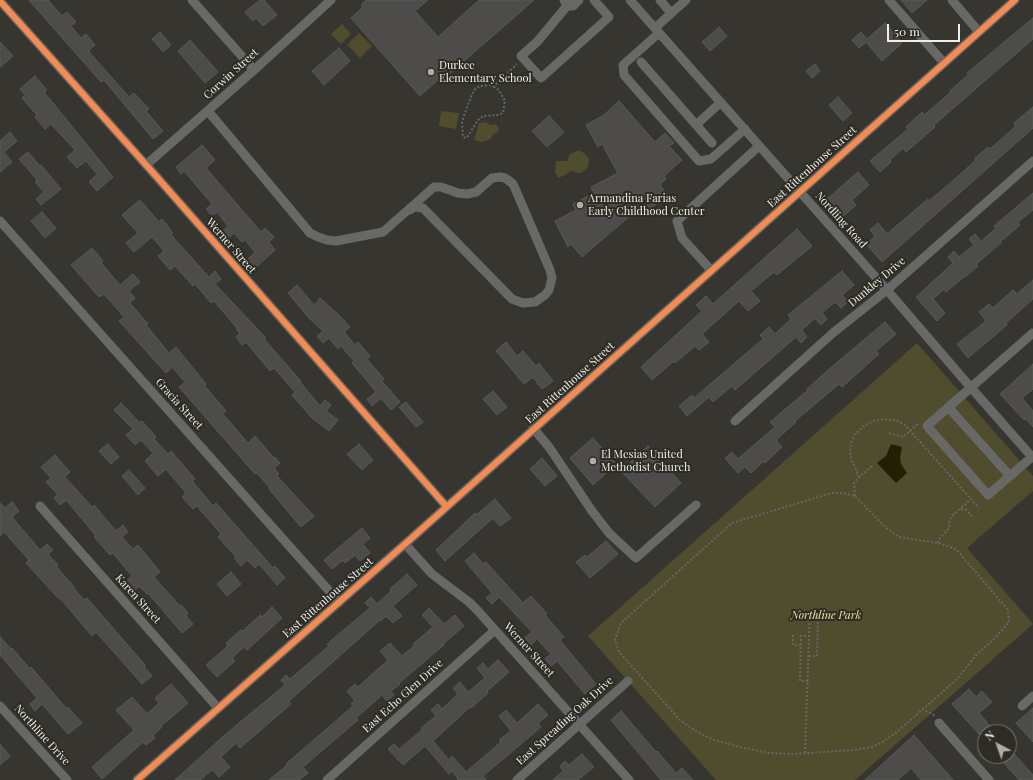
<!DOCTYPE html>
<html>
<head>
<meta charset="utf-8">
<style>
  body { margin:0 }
  #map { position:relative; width:1033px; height:780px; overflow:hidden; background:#363530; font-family:"Playfair Display",serif }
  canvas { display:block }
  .north { position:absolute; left:977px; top:724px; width:40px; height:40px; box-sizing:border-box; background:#2e2d24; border:1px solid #7b7a73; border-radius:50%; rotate:319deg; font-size:11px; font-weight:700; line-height:16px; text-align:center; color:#efeee9 }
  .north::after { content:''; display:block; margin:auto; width:14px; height:18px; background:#aeada8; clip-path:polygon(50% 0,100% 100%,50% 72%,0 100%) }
  .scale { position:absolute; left:887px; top:24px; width:73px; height:18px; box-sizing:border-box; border:2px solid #efeee9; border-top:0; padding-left:5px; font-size:12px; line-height:14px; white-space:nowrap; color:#efeee9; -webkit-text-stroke:3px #2e2d24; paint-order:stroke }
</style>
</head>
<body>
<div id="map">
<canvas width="1033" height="780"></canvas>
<div class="north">N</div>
<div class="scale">50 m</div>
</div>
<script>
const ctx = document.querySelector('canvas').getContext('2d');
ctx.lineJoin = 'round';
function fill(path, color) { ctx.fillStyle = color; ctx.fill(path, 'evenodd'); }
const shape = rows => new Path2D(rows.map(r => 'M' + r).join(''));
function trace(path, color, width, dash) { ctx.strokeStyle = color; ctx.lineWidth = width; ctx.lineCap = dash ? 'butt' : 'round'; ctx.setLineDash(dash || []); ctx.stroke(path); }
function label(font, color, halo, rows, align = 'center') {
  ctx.font = font + ' "Playfair Display",serif'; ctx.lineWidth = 4; ctx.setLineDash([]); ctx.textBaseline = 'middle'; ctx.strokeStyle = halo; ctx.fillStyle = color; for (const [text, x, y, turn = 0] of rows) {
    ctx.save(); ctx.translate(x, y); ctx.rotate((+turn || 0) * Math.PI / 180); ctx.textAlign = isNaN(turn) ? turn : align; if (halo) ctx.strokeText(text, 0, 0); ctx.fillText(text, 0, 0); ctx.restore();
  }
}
fill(shape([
  [342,24,351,34,341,44,331,34],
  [359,33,372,46,360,58,347,45],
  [441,111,459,113,456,129,439,126],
  [486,122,490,125,496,124,499,129,498,131,492,135,491,139,482,142,474,140,479,123],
  [577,151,581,151,587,156,589,159,588,167,583,172,579,173,571,171,565,175,558,178,555,172,556,161,567,161,570,154],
  [917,343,1033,476,1033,491,967,548,1033,624,855,780,716,780,588,636]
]), '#504d2f');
fill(shape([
  [891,444,902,447,900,458,901,464,907,473,896,483,877,463,886,456]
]), '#221f05');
const building = shape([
  [29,0,48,0,62,16,67,12,76,22,71,26,81,38,86,34,95,45,89,50,90,53,129,97,134,93,149,109,146,111,163,131,153,139,104,80,101,82,29,0],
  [260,0,264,0,277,15,263,26,256,18,253,21,245,12,260,0],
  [366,0,428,0,415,11,438,37,479,0,534,0,448,75,446,73,420,96,351,18,363,7,361,5,366,0],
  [901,0,927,0,912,13,901,0],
  [1033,18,1033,39,934,125,935,127,919,141,906,152,903,148,890,160,891,162,880,172,870,161,908,129,906,127,922,112,924,115,951,92,950,91,969,74,967,73,1033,18],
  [885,23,902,43,882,61,866,42,859,48,852,40,861,32,867,39,885,23],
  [719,27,727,36,710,51,702,42,719,27],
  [160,32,171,45,163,52,152,39,160,32],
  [190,40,218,72,205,83,178,51,190,40],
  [0,42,13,56,0,67,0,42],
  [339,48,350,61,324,85,312,71,339,48],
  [815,64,820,71,812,78,806,71,815,64],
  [35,76,47,90,44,92,113,177,97,191,89,182,97,174,86,161,77,168,67,157,75,150,51,124,45,129,35,117,37,115,22,98,25,95,20,89,35,76],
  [838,97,852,113,843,121,829,105,838,97],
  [619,101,655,142,665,133,674,143,669,146,682,160,664,176,666,179,660,185,667,194,650,209,645,203,582,257,571,244,568,247,555,221,576,210,573,204,594,193,591,187,618,173,602,144,598,147,586,125,604,115,619,101],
  [1033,107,1033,128,882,262,866,244,875,236,870,230,878,223,887,234,928,199,929,201,957,177,976,160,975,158,988,147,990,149,1016,126,1014,123,1033,107],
  [549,116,564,132,547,147,532,131,549,116],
  [10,132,17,141,4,152,12,162,0,172,0,141,10,132],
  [202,145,215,160,206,168,261,232,265,228,274,237,269,242,275,250,254,269,246,261,255,252,245,240,242,242,234,233,226,240,220,233,228,226,217,212,212,216,206,209,212,204,184,171,181,174,176,167,202,145],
  [28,152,40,166,41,165,61,189,41,205,36,199,44,192,35,182,37,180,19,159,28,152],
  [858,172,869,185,852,200,856,205,841,218,826,200,858,172],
  [1033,193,1033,210,1018,222,1020,225,1000,242,1001,243,976,264,978,266,965,277,965,276,946,292,944,289,933,299,945,313,937,321,916,297,953,263,948,257,954,251,959,257,974,245,969,239,975,234,981,241,996,228,994,226,1033,193],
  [140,200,159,222,162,219,173,233,171,235,209,277,215,271,221,279,215,284,266,338,264,339,301,381,300,382,320,406,325,400,331,405,326,411,338,420,329,431,312,418,292,395,295,392,274,368,270,371,246,342,242,345,236,337,240,333,236,329,237,328,214,301,211,303,195,284,193,286,175,266,170,270,158,256,164,251,152,237,134,252,126,243,138,233,122,215,140,200],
  [42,212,56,228,45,238,31,221,42,212],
  [797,229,812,246,777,275,774,272,751,291,760,301,748,311,739,301,702,334,709,342,699,350,695,346,675,363,674,361,652,380,641,367,702,311,696,305,706,296,713,304,797,229],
  [92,248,103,261,101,263,120,285,133,274,140,282,129,291,135,298,130,303,148,324,146,325,169,353,176,347,206,384,204,385,226,411,223,414,248,443,255,436,274,458,275,457,280,463,274,468,279,474,277,476,314,516,301,527,269,489,270,488,257,473,255,474,179,387,185,382,172,367,166,373,119,321,124,317,104,294,99,297,71,265,92,248],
  [842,271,854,285,842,295,848,302,841,308,835,302,822,313,827,319,821,325,815,318,802,330,807,337,801,343,796,337,735,390,732,386,713,402,709,397,687,416,679,406,692,395,694,398,763,339,760,335,769,327,775,334,791,319,788,315,842,271],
  [1033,280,1033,299,1006,323,1007,325,968,358,957,344,986,321,979,312,989,304,993,308,1013,290,1017,294,1033,280],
  [297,285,314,305,320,298,340,316,350,327,344,332,355,345,358,342,370,356,367,359,384,379,382,381,400,402,391,410,381,398,372,406,367,399,376,392,352,363,354,361,341,346,338,349,329,338,323,343,317,336,323,331,309,318,288,293,297,285],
  [885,322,896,334,876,351,879,354,842,387,839,384,795,421,796,422,776,440,782,447,765,463,764,461,751,473,745,467,738,473,725,458,732,452,738,459,775,427,770,422,808,390,807,389,827,371,885,322],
  [506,342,517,356,523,351,536,366,539,363,553,381,542,389,533,377,524,384,496,351,506,342],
  [1033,364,1033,389,1022,398,1033,411,1033,427,1026,419,1024,420,1000,394,1033,364],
  [493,391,507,407,497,415,483,399,493,391],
  [406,402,423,422,416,427,399,407,406,402],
  [121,403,140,423,142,421,156,437,154,439,168,454,171,451,195,479,192,481,213,506,216,503,273,568,275,566,285,578,277,585,259,564,255,568,247,560,241,566,234,558,236,557,218,537,221,534,197,506,193,509,182,497,186,493,166,469,158,476,145,461,153,453,141,440,135,445,126,435,133,429,114,410,121,403],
  [593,438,616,464,593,485,570,458,593,438],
  [108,444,119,457,111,464,99,451,108,444],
  [359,444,373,460,362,470,347,454,359,444],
  [648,446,681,483,655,507,621,471,648,446],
  [55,455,70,472,65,477,92,507,94,505,116,531,123,525,128,532,122,537,133,549,138,545,160,572,154,577,180,606,181,605,188,613,186,616,193,624,182,633,148,593,147,594,139,586,132,593,123,584,132,576,113,553,110,555,94,537,96,536,66,500,60,505,54,498,58,495,46,482,51,478,41,467,55,455],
  [542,458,557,476,545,486,530,469,542,458],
  [129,470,145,488,138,495,122,476,129,470],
  [495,499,511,518,500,526,493,518,445,561,436,550,475,513,476,515,495,499],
  [12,502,19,511,12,517,40,550,47,544,53,550,48,554,58,565,56,566,74,587,73,587,84,600,87,598,145,665,144,667,152,676,142,684,96,632,92,636,60,598,59,599,26,563,29,560,4,532,0,536,0,503,5,508,12,502],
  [362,528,370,538,363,544,370,553,360,561,355,555,345,563,343,560,332,569,324,560,362,528],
  [606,541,618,554,590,578,576,562,585,555,587,557,606,541],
  [474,553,483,564,486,562,523,603,531,596,547,614,545,615,564,637,560,640,596,684,585,694,557,661,551,666,545,659,551,654,537,639,531,645,525,638,532,632,499,597,492,604,486,598,492,593,465,561,474,553],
  [231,572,241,584,227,596,217,584,231,572],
  [407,574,417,585,393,606,402,616,393,623,386,616,381,621,380,620,289,701,291,704,240,748,236,743,221,757,230,767,219,777,212,770,200,780,175,780,227,733,285,685,281,680,286,675,290,679,329,646,327,644,370,608,365,603,371,597,377,604,391,591,390,589,407,574],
  [272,607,282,618,247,650,244,647,232,658,235,661,217,677,206,665,228,646,226,643,241,630,243,631,260,615,262,617,272,607],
  [429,608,444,624,455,615,464,626,443,644,444,645,399,683,400,684,391,691,394,695,387,701,382,695,356,718,358,720,303,767,308,773,299,780,269,780,287,765,286,764,353,706,351,704,355,701,347,691,355,684,358,687,388,660,380,651,390,643,402,656,415,645,413,644,433,627,422,615,429,608],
  [0,637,11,649,12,648,30,669,31,667,66,708,68,707,82,723,68,734,42,704,35,711,30,704,37,698,0,655,0,637],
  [498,660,509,672,487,691,488,693,471,708,470,707,433,741,449,760,452,756,466,772,501,742,499,740,511,731,499,716,506,710,517,723,538,704,548,715,538,723,541,727,483,776,486,780,457,780,458,779,452,771,449,774,425,746,403,765,388,749,394,744,399,749,422,730,421,728,436,716,431,710,438,704,442,709,458,694,453,688,460,682,468,692,485,678,477,668,483,663,488,669,498,660],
  [171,684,188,703,161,726,162,727,153,735,155,738,146,745,143,742,102,779,92,767,134,730,116,710,132,697,147,714,159,703,155,698,171,684],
  [969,689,976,697,982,691,992,702,979,713,995,732,985,732,985,741,952,704,969,689],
  [1033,708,1033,742,1016,723,1033,708],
  [621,711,656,752,657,751,676,773,682,768,693,780,661,780,611,720,621,711],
  [914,735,953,780,921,780,911,768,898,780,865,780,914,735],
  [0,744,10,756,0,765,0,744],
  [1009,748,1033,775,1033,780,1019,780,998,756,1009,756,1009,748],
  [582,754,594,767,578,780,553,780,563,771,560,766,565,761,569,765,582,754]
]);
fill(building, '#4d4c4b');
trace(building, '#595858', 1);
trace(shape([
  [490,85,499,90,505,101,503,113,498,115,483,116,478,120,468,136,466,138,463,137,462,122,467,107,474,90,480,86,490,85],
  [493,87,517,64],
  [889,433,903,437,918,424],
  [859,477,851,458,850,451,851,443,855,434,865,425,874,421,884,419,898,421,905,425,979,508],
  [832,493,843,493,855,496,886,528,899,537,938,543,956,549,1008,610,1009,622,994,639,977,654,956,680,898,731,883,742,872,747,854,750,792,754,768,753,740,747,714,740,697,732,680,720,619,652,615,640,621,623,732,523,832,493],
  [855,496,854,482,872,466],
  [961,509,966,510,973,517],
  [938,543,940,538,949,528,949,523,952,516,971,499],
  [793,635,793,645,801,645],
  [808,681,800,681,801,636,809,636],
  [922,709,936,716],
  [805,753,809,636,810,611,818,612,817,656,809,656]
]), '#666664', 2, [2, 2]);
trace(shape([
  [192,0,254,70],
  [564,0,567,6,537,42,521,56,541,78,609,17,594,0],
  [569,0,567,6,573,6,579,0],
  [630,0,887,290,966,382,1033,458],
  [660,0,671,13],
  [889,0,944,63],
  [952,0,979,32],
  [0,1,156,176,446,506],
  [655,28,686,0],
  [659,33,623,65,624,75,699,161,711,159,745,129],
  [641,62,712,143],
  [208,111,310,233,318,237,327,240,336,241,383,232,434,187,441,187,458,193,467,194,476,192,492,178,500,177,505,178,512,183,514,186,550,270,552,278,549,290,545,295,535,302,523,303,512,299,423,208,415,207,410,210],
  [696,125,721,102],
  [146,165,254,70,331,0],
  [0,221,339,602],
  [711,270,682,238,677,221,759,146],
  [948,407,1010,476],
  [735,421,834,332,887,290,1033,161],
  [533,428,549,447,592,511,609,533,636,558,696,505],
  [1032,457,988,495,927,426,1033,333],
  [40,506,218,708],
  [405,544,432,574,469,602,478,611,629,780],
  [0,706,67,780],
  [1022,706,1033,696],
  [939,723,989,780],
  [137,780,405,544,1015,0],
  [327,780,495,630],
  [517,780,628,681]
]), '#686867', 9);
trace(shape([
  [0,1,156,176,446,506],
  [137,780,405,544,1015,0]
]), '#f68b52', 6);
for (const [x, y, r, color] of [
  [431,72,4,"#aeada8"],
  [580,205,4,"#aeada8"],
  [593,461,4,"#aeada8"]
]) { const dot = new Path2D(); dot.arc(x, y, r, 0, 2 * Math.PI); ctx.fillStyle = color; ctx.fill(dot); trace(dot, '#2e2d24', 1.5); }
label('11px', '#efeee9', '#2e2d24', [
  ["Durkee",439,66],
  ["Elementary School",439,79],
  ["Armandina Farias",588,199],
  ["Early Childhood Center",588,212],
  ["El Mesias United",601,455],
  ["Methodist Church",601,468]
], 'left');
label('11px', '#efeee9', '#2e2d24', [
  ["Corwin Street",231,74,-42],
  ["East Rittenhouse Street",812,167,-42],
  ["Nordling Road",841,220,48],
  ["Werner Street",231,246,49],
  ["Dunkley Drive",877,282,-40],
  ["East Rittenhouse Street",570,383,-42],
  ["Gracia Street",179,404,48],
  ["East Rittenhouse Street",328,598,-41],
  ["Karen Street",138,599,48],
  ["Werner Street",529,650,48],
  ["East Echo Glen Drive",403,696,-42],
  ["East Spreading Oak Drive",565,721,-42],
  ["Northline Drive",42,735,48]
]);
label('italic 11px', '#ece5a0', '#2e2d24', [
  ["Northline Park",826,616]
]);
</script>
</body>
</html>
